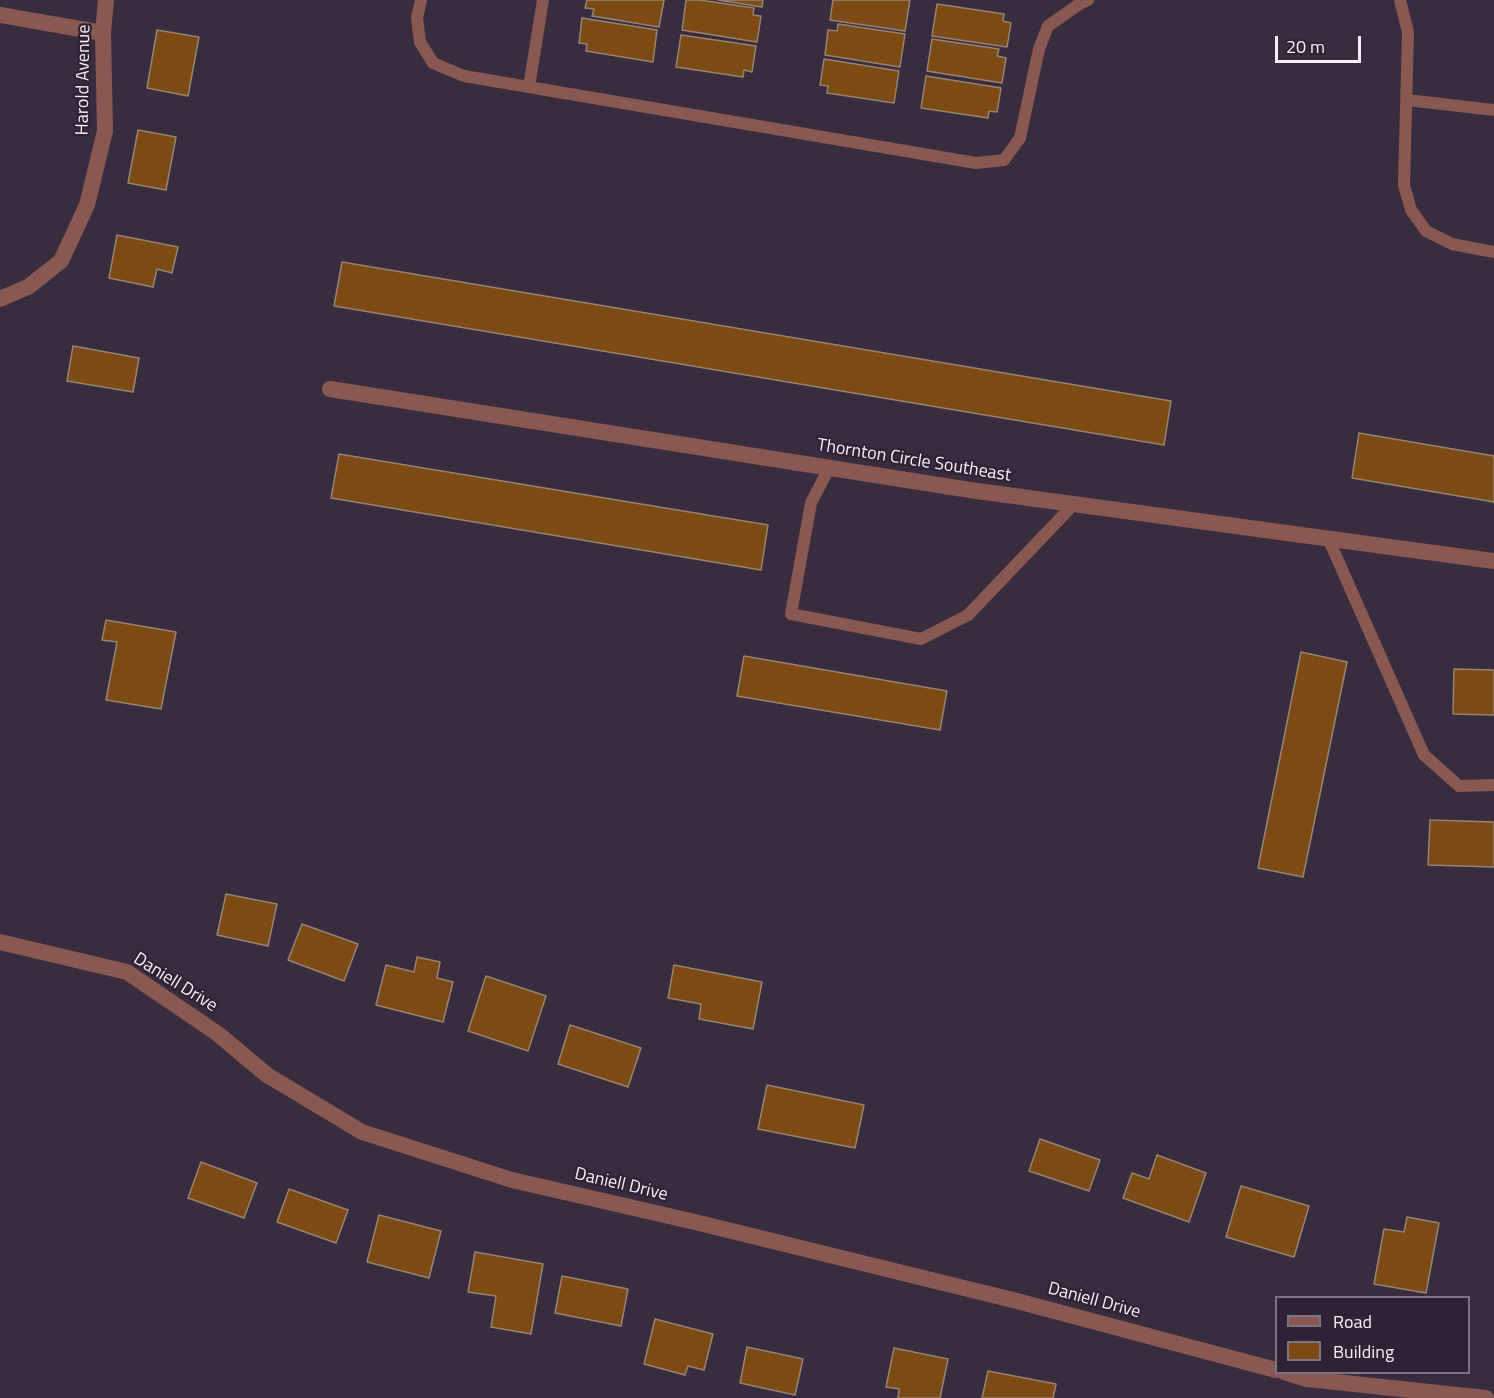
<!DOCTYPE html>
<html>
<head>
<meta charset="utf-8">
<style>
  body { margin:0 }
  #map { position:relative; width:1494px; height:1398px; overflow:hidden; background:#392c3e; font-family:"Titillium Web",sans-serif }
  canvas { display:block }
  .legend { position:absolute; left:1275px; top:1296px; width:195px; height:78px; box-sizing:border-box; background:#2f2234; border:2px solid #7f7483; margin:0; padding:8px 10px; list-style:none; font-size:18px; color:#f7eefa }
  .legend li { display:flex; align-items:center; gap:12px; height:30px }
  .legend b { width:30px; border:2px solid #7f7483 }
  .scale { position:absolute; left:1275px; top:36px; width:86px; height:27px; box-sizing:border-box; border:3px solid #f7eefa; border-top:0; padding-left:8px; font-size:18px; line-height:21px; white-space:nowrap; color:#f7eefa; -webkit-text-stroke:4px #2f2234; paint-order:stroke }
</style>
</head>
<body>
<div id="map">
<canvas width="1494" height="1398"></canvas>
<ul class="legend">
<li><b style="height:8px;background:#8b5851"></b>Road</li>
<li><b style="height:16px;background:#7c4a15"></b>Building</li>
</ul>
<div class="scale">20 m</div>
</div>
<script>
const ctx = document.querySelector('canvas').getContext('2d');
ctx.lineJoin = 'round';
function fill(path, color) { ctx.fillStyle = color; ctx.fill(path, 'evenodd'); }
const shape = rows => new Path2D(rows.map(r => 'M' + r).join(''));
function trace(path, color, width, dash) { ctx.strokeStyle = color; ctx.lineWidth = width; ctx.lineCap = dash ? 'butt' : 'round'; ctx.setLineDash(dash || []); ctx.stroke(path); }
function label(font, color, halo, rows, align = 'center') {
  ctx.font = font + ' "Titillium Web",sans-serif'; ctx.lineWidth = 4.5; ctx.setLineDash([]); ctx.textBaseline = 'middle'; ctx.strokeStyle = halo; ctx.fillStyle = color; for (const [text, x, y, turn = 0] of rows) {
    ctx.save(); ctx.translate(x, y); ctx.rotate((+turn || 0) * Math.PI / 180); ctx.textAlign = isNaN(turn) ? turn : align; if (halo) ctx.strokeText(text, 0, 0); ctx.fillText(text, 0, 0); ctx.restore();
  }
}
const building = shape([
  [587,0,664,0,659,27,592,16,594,9,585,8,587,0],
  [686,0,700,0,754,8,753,15,761,16,757,42,682,30,686,0],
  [718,0,763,0,762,7,718,0],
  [833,0,910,0,905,31,830,20,833,0],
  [937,4,1004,14,1003,21,1011,23,1007,47,932,36,937,4],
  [582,18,657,30,653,62,586,51,587,44,579,43,582,18],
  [838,24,905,34,900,67,825,55,828,30,837,31,838,24],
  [157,30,199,37,188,96,147,88,157,30],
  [681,35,756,46,752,72,744,70,743,77,676,67,681,35],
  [932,39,999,49,997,56,1006,58,1002,83,927,71,932,39],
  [824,59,899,71,894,103,827,93,828,86,820,85,824,59],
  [926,76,1001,88,997,112,989,111,988,118,921,108,926,76],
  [138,130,176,137,166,190,128,183,138,130],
  [117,235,178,247,172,273,157,269,153,287,109,278,117,235],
  [342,262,1171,401,1164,445,334,306,342,262],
  [73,346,139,358,133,392,67,381,73,346],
  [1359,433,1494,456,1494,502,1352,478,1359,433],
  [339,454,768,525,761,570,331,498,339,454],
  [106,620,176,632,161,709,106,700,117,642,102,640,106,620],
  [1301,652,1347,662,1303,877,1258,868,1301,652],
  [744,656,947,691,940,730,737,696,744,656],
  [1454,669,1494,670,1494,715,1453,714,1454,669],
  [1430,820,1494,822,1494,867,1428,865,1430,820],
  [226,894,277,904,268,946,217,935,226,894],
  [302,924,358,944,344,981,288,960,302,924],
  [417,957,440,962,437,978,453,982,443,1022,376,1005,386,965,414,972,417,957],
  [674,965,762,982,753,1029,699,1019,701,1004,668,998,674,965],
  [486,976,546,996,528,1051,468,1031,486,976],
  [570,1025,641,1048,628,1087,558,1064,570,1025],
  [767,1085,864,1105,855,1148,758,1129,767,1085],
  [1040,1139,1100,1160,1089,1191,1029,1171,1040,1139],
  [1157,1155,1206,1173,1189,1222,1123,1198,1132,1173,1149,1179,1157,1155],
  [201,1162,257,1183,244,1218,188,1198,201,1162],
  [1241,1186,1309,1206,1294,1257,1226,1237,1241,1186],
  [289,1189,348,1210,336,1243,277,1222,289,1189],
  [379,1215,441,1231,429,1278,367,1262,379,1215],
  [1407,1217,1439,1223,1426,1293,1374,1284,1384,1229,1404,1232,1407,1217],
  [475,1252,543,1264,531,1334,491,1327,496,1296,468,1292,475,1252],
  [562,1276,628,1289,621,1326,555,1313,562,1276],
  [655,1319,713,1334,704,1370,688,1366,685,1375,644,1364,655,1319],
  [747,1347,803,1359,795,1395,740,1383,747,1347],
  [894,1348,948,1359,940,1398,898,1398,899,1389,886,1387,894,1348],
  [988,1371,1056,1384,1053,1398,982,1398,988,1371]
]);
fill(building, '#7c4a15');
trace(building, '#998472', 1.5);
trace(shape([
  [421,0,417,18,420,42,433,63,464,76,976,163,1004,160,1020,138,1039,49,1048,26,1078,5,1088,0],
  [1400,0,1408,32,1404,185,1411,210,1426,231,1452,244,1494,252],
  [529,87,543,0],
  [1407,100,1494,110],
  [829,468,811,503,791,614,921,639,968,615,1074,504],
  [1328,538,1424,755,1459,786,1494,785]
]), '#8b5851', 12);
trace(shape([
  [0,15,103,33],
  [0,299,28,287,61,261,87,205,105,131,103,33,106,0],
  [330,389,970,490,1494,561],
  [0,942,127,972,218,1034,267,1075,362,1132,512,1180,695,1222,1017,1301,1276,1370],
  [1284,1372,1307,1379,1486,1398]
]), '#8b5851', 16);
label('18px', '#f7eefa', '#2f2234', [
  ["Harold Avenue",84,80,-89],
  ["Thornton Circle Southeast",914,461,9],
  ["Daniell Drive",175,983,32],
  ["Daniell Drive",621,1185,13],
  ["Daniell Drive",1094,1301,15]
]);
</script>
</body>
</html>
